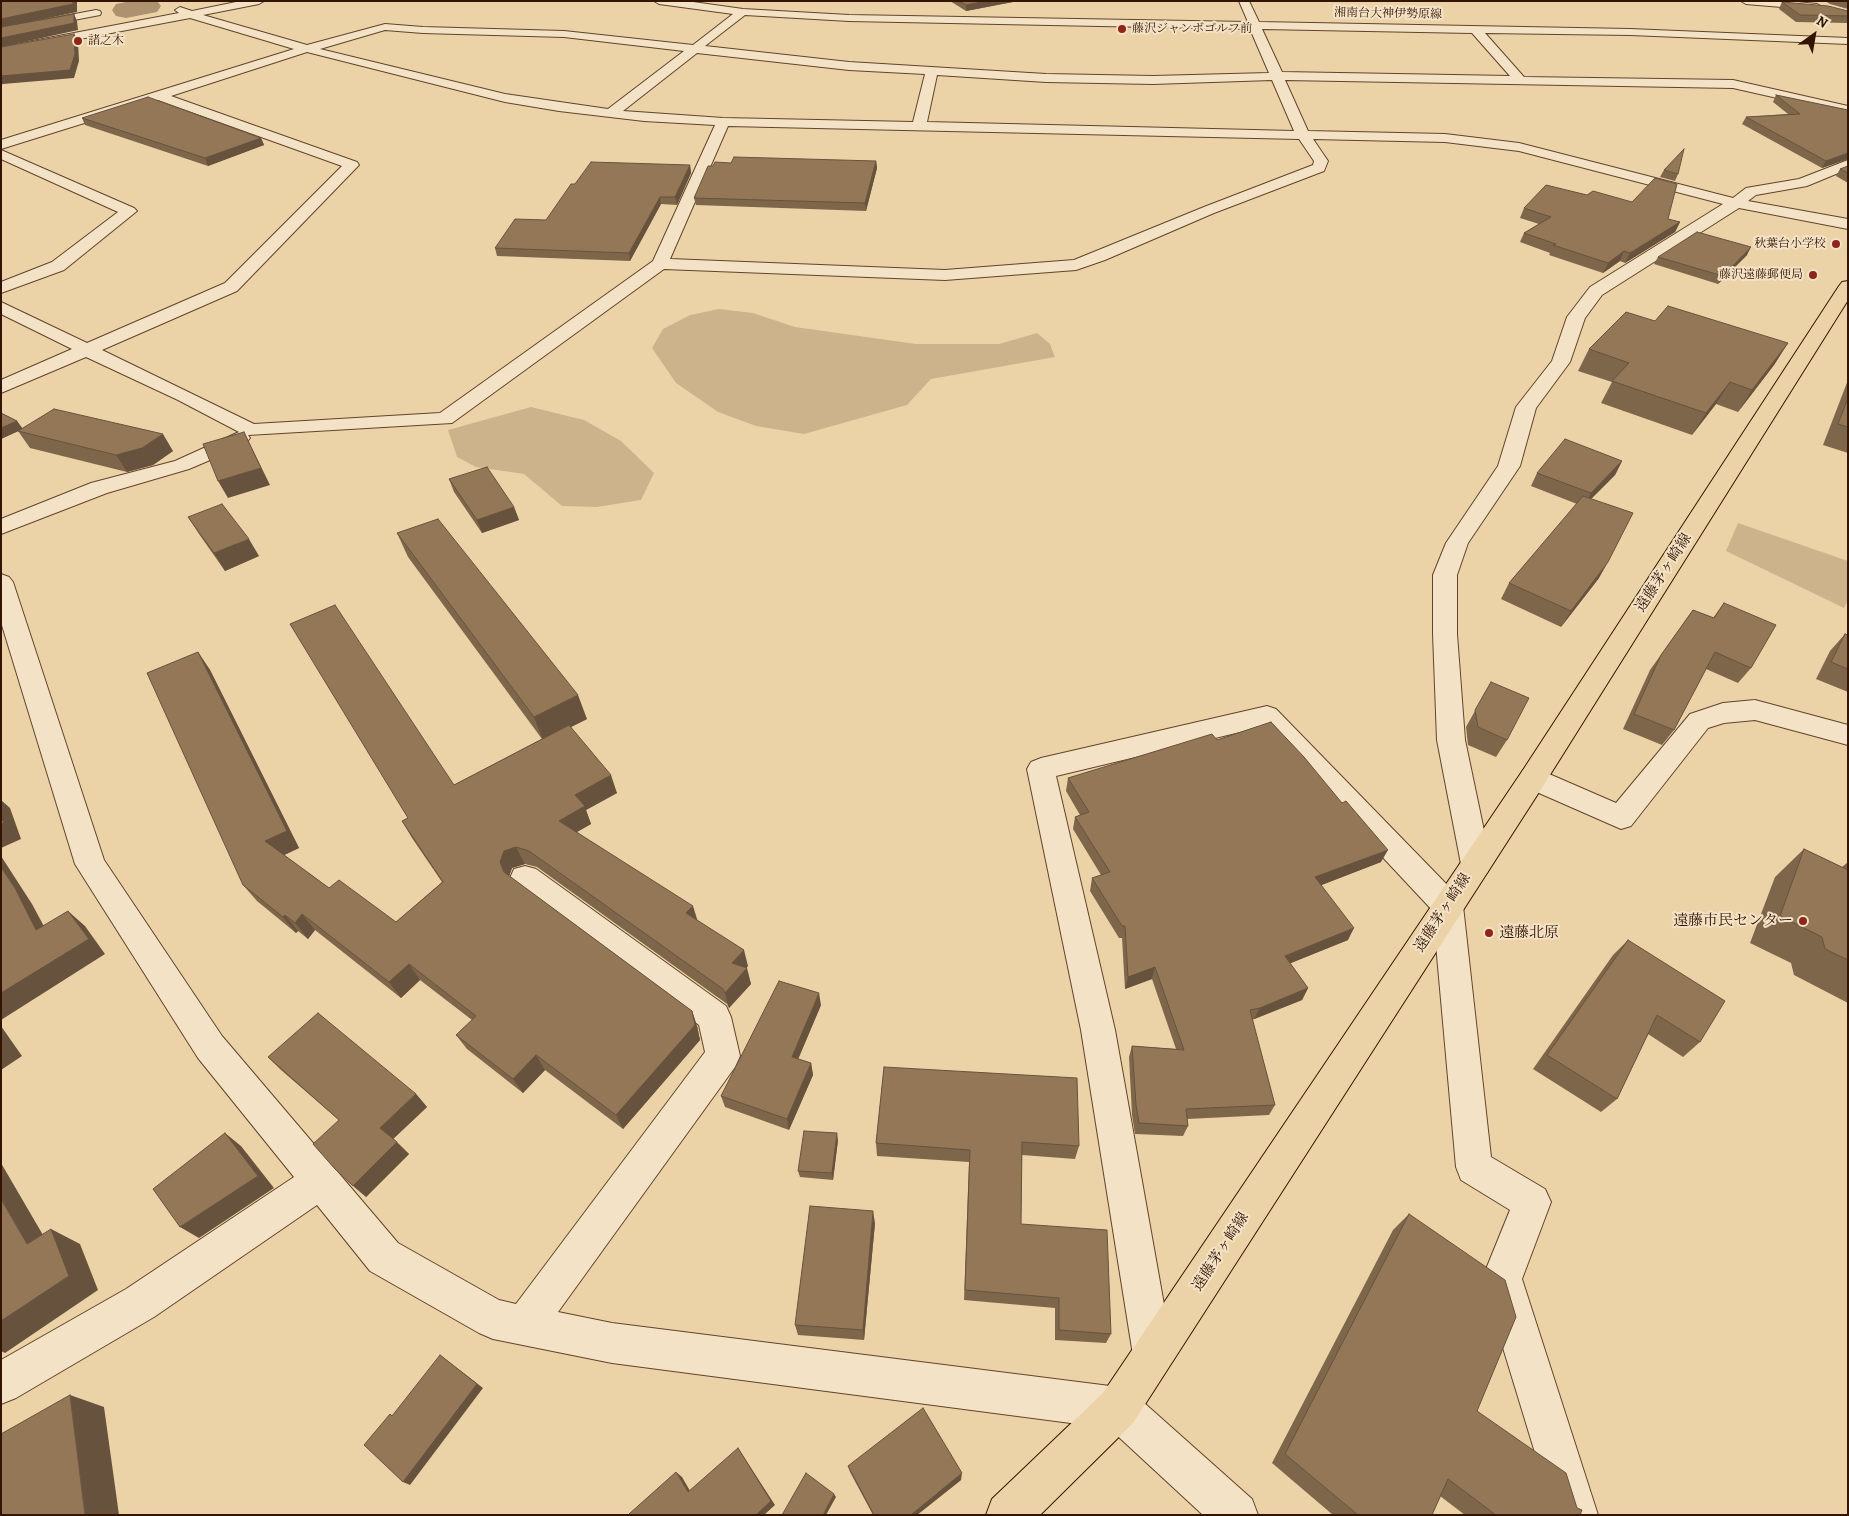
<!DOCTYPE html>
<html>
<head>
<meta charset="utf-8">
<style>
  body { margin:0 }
  #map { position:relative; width:1849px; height:1516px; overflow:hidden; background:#ecd3a7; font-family:Alegreya,serif }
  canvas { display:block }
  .frame { position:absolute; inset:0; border:2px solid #331401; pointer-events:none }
  .north { position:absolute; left:1789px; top:10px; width:50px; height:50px; -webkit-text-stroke:4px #f3e2c6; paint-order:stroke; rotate:32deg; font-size:14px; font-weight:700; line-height:20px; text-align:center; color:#331401 }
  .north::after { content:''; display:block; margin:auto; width:18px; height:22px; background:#331401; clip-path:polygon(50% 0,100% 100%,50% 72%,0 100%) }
</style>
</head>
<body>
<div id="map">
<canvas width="1849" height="1516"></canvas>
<div class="frame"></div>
<div class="north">N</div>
</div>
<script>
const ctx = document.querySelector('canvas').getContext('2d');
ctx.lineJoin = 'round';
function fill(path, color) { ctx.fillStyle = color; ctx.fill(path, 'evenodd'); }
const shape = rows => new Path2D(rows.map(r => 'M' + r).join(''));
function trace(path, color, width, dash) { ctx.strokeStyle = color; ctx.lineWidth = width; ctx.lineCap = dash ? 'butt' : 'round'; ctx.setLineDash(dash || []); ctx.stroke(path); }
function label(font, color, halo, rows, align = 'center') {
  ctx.font = font + ' Alegreya,"Noto Serif JP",serif'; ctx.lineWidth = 4; ctx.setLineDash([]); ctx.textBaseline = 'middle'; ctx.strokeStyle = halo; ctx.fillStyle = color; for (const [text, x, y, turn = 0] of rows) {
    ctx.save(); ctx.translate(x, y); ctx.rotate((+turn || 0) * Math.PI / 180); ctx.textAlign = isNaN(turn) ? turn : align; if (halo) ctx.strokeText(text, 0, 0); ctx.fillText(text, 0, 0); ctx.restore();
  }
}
fill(shape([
  [719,309,753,313,795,327,916,344,999,344,1037,333,1050,344,1055,357,931,379,907,405,804,434,756,426,718,412,676,383,652,348,663,329,690,315],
  [531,407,584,420,621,441,654,473,641,500,597,507,562,506,524,474,476,467,457,457,448,430],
  [1738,523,1848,561,1848,600,1844,608,1726,551]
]), '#cdb38b');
fill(shape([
  [157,1,161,6,157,12,126,18,116,16,112,10,116,4,126,2,157,1]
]), '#ad926f');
const minor = shape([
  [241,1,264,1,259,4,203,15,307,45,385,24,423,27,564,31,693,45,733,14,659,4,654,1,686,1,743,9,849,15,1248,22,1239,1,1249,1,1259,22,1630,29,1848,38,1848,44,1630,35,1485,33,1524,77,1733,80,1848,106,1848,114,1733,88,1285,80,1308,131,1445,134,1519,143,1733,198,1746,188,1799,179,1848,160,1848,169,1807,186,1756,195,1748,201,1848,219,1848,229,1739,208,1602,295,1585,318,1570,362,1536,408,1520,466,1468,543,1457,575,1457,634,1465,740,1491,864,1487,873,1476,876,1465,873,1461,864,1437,740,1433,634,1433,575,1446,543,1498,466,1516,407,1552,361,1567,317,1590,287,1723,204,1519,151,1445,142,1313,139,1328,161,1324,171,1214,213,1105,260,1076,270,945,280,664,269,452,423,248,435,250,438,247,442,236,449,189,469,107,493,1,534,1,519,91,483,175,461,239,432,178,400,86,357,1,393,1,380,72,349,1,314,1,302,87,343,225,283,342,166,158,100,1,149,1,140,294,49,190,18,1,54,1,47,179,13,175,10,180,7,192,11,241,1],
  [745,15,849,21,1250,29,1269,73,1153,76,1046,74,849,62,705,46,745,15],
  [1262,29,1472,33,1510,76,1282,72,1262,29],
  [385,30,423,33,564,37,684,51,608,109,505,94,320,49,385,30],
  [307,52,505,102,559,111,644,121,715,125,653,261,440,413,254,424,102,350,237,291,359,165,357,162,171,96,307,52],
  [697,53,849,70,925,74,913,122,723,118,623,111,697,53],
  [937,75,1046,82,1153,84,1272,80,1294,131,927,122,937,75],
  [728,126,1299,139,1314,161,1313,165,1204,207,1074,260,945,270,670,259,728,126],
  [1741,1,1787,1,1817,4,1822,7,1817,10,1746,4,1741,1],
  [96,10,100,11,101,13,100,15,1,34,1,28,96,10],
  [1,150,134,208,137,211,64,270,1,293,1,282,52,262,118,212,1,159,1,150],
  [1,574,9,577,13,582,104,860,222,1036,398,1243,499,1300,516,1304,705,1052,699,1025,514,887,510,878,514,869,525,866,536,869,726,1006,731,1017,740,1056,735,1067,558,1312,612,1323,1118,1387,1133,1393,1252,1499,1258,1515,1203,1515,1109,1428,612,1363,493,1339,479,1333,370,1271,317,1205,154,1317,16,1398,1,1404,1,1360,126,1289,294,1177,198,1058,75,864,1,622,1,574],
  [1755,700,1848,725,1848,745,1755,720,1724,723,1708,728,1631,826,1621,829,1523,786,1519,778,1523,770,1533,767,1616,803,1690,714,1723,703,1755,700],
  [1267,706,1276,709,1459,897,1463,906,1491,1157,1545,1189,1551,1202,1522,1279,1598,1515,1554,1515,1482,1279,1510,1210,1461,1180,1456,1167,1433,911,1261,727,1056,776,1115,1030,1173,1355,1167,1369,1153,1375,1139,1369,1133,1355,1081,1030,1027,769,1031,762,1041,758,1267,706]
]);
const major = shape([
  [1848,281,1848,300,1543,786,1133,1423,1040,1515,986,1515,992,1499,1103,1393,1523,770,1839,286,1842,282,1848,281]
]);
trace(minor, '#61442a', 2);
trace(major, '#331401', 2);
fill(minor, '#f3e2c6');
fill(major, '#ecd3a7');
fill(shape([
  [950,1,1018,1,966,11],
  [1825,1,1848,1,1848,9,1830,4],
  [1782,2,1848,11,1848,23,1796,22,1779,9],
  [1776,95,1848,110,1848,159,1822,168,1742,124,1746,117,1788,114,1773,102],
  [82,118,261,138,264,145,208,166,85,125],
  [876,161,877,168,866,211,696,205,694,198,713,166,731,163],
  [690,165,691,173,677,205,661,204,630,261,497,256,495,248,546,220,575,184],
  [1848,166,1848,183,1836,176,1840,169],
  [1664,170,1678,174,1675,181,1660,177],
  [1524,208,1668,219,1680,222,1675,232,1625,263,1620,261,1603,273,1549,255,1550,253,1520,242,1524,233,1539,224,1520,218],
  [1747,255,1718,284,1654,264,1658,257],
  [1655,321,1788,343,1774,365,1738,412,1716,404,1692,435,1601,403,1612,382,1578,371,1589,349],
  [1848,380,1848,453,1823,445],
  [1,413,17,421,22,429,173,451,153,465,127,472,30,448,18,431,1,439],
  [1622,461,1615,475,1591,499,1599,578,1561,627,1501,599,1509,583,1577,504,1531,486,1537,473],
  [449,479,514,507,519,520,482,533,454,492],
  [188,517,259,556,225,571,199,534],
  [397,533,587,719,571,727,617,793,586,810,591,824,577,832,697,920,748,966,746,968,751,984,729,1008,727,1004,537,867,525,864,512,868,509,876,692,1011,697,1026,700,1040,623,1129,545,1070,523,1093,467,1049,456,1035,472,1020,420,980,401,998,315,930,308,939,298,931,296,933,257,901,243,885,198,652,210,670,299,848,284,855,329,888,396,922,442,882,412,838,402,821,408,818,454,785,542,739,408,557],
  [1724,603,1751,668,1738,683,1706,669,1674,730,1662,745,1623,729,1650,670,1693,610,1713,618],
  [1845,634,1848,635,1848,692,1816,679,1830,651],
  [1491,682,1507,740,1496,757,1468,745,1466,727],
  [1217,740,1381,862,1321,885,1348,940,1290,963,1308,988,1302,1000,1252,1020,1275,1105,1269,1115,1187,1119,1188,1126,1183,1136,1135,1134,1132,1115,1129,1057,1132,1046,1176,1049,1152,979,1125,989,1122,938,1119,938,1090,891,1092,878,1101,875,1073,829,1075,817,1080,815,1066,791,1068,778],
  [1804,849,1842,867,1848,862,1848,1003,1794,975,1791,963,1750,943,1775,877],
  [1628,940,1700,1042,1683,1057,1648,1034,1617,1099,1601,1112,1533,1069,1613,955],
  [821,1005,798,1059,811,1063,813,1075,789,1130,725,1107,721,1096],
  [268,1057,416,1094,427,1107,393,1139,409,1154,366,1197,339,1120,281,1070],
  [884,1067,1079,1146,1075,1159,1022,1155,1021,1224,1111,1334,1106,1343,1055,1340,1055,1308,964,1300,969,1162,877,1156,876,1143],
  [838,1140,833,1180,800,1177,798,1171],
  [1409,1214,1477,1411,1577,1508,1580,1515,1465,1515,1440,1496,1432,1515,1333,1515,1272,1463,1393,1230],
  [875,1223,864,1340,798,1335,795,1325],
  [848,1466,961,1480,917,1515,873,1515,850,1472]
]), '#7e664b');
fill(shape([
  [73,1,77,1,77,12,1,28,1,19],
  [987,1,1018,1,966,11,966,5],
  [74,14,77,21,78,30,1,47,1,38],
  [74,34,78,41,79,61,74,78,3,84,1,85,1,76],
  [261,138,264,145,208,166,205,158],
  [1848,153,1848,159,1822,168,1826,161],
  [876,161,877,168,866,211,865,203],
  [690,165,691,173,677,205,675,197],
  [660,197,661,204,630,261,629,253],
  [1680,222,1675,232,1625,263,1630,253],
  [1751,247,1747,255,1718,284,1723,276],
  [1624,251,1620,261,1603,273,1608,263],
  [1788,343,1774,365,1738,412,1752,390],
  [1730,382,1716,404,1692,435,1706,413],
  [17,421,23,429,1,439,1,428],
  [244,432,270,485,228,498,218,481],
  [163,434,173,451,153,465,127,472,116,455],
  [1622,461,1615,475,1584,506,1591,493],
  [514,507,519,520,482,533,477,520],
  [249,539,259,556,225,571,214,553],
  [1608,562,1599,578,1561,627,1571,611],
  [198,652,210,670,299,848,278,858,265,841],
  [578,695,587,719,543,741,534,717],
  [611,775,617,793,586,810,591,824,566,838,559,821,575,795],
  [1,800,10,808,21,839,1,848],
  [516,847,525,864,512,868,508,879,500,862,504,851],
  [1388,850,1381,862,1309,890,1315,877],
  [1,856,32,904,54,945,36,930,1,867],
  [693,906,698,922,686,913],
  [68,911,85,926,105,954,1,1020,1,993],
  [302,914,315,930,308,939,295,923],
  [285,915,298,931,296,933,283,917],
  [1354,928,1348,940,1279,968,1285,956],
  [744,950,748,966,736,979,732,963],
  [409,964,420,980,401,998,389,982],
  [1155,967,1152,979,1125,989,1128,977],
  [747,968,751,984,729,1008,725,993],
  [1308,988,1302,1000,1254,1019,1260,1008],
  [819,993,821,1005,794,1069,792,1057],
  [692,1011,697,1026,700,1040,623,1129,616,1115],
  [1,1026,22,1056,1,1070],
  [536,1055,545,1070,523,1093,513,1079],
  [811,1063,813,1075,789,1130,787,1119],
  [416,1094,427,1107,392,1140,380,1128],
  [225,1133,241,1146,274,1188,199,1238,180,1227],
  [837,1133,838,1140,833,1180,832,1173],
  [397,1142,409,1154,366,1197,353,1186],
  [1,1163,57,1259,27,1244,1,1199],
  [873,1211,875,1223,864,1340,863,1330],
  [51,1229,80,1244,98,1290,5,1353,1,1351,1,1321],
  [440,1355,483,1388,410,1485,403,1482],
  [70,1395,104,1407,119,1515,85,1515],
  [738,1448,775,1505,764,1515,756,1515],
  [676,1472,682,1477,693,1496,688,1492],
  [962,1473,961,1480,917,1515,911,1515],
  [834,1494,836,1497,826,1515,823,1515]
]), '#67533d');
const building = shape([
  [1,1,73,1,73,4,1,19,1,1],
  [959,1,987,1,966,5,959,1],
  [1782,2,1828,6,1848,11,1848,16,1800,15,1782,2],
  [74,14,74,23,1,38,1,27,74,14],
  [74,34,75,54,70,70,1,76,1,47,74,34],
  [1776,95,1848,110,1848,153,1826,161,1746,117,1800,114,1776,95],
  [148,97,261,138,205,158,82,118,148,97],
  [1684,149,1678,174,1664,170,1684,149],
  [734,157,876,161,865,203,694,198,708,166,713,166,715,162,731,163,734,157],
  [591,162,690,165,675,197,660,197,629,253,495,248,515,219,546,220,571,184,575,184,591,162],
  [1848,166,1848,173,1840,169,1848,166],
  [1655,178,1677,184,1668,219,1680,222,1630,253,1624,251,1608,263,1553,245,1556,244,1524,233,1551,217,1524,208,1546,185,1587,195,1593,191,1632,202,1655,178],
  [1697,232,1751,247,1723,276,1658,257,1697,232],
  [1668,306,1788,343,1752,390,1730,382,1706,413,1612,381,1629,363,1589,349,1626,312,1655,321,1668,306],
  [1848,398,1848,427,1838,424,1848,398],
  [54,409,163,434,142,448,116,455,18,431,54,409],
  [1,413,17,421,1,428,1,413],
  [244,432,261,468,218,481,203,444,244,432],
  [1565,439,1622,461,1591,493,1537,473,1565,439],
  [487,467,514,507,477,520,449,479,487,467],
  [1583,496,1633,513,1608,562,1571,611,1509,583,1583,496],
  [222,504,249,539,214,553,188,517,222,504],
  [438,519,578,695,534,717,397,533,438,519],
  [1724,603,1776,625,1751,668,1715,652,1674,730,1634,714,1661,655,1693,610,1714,618,1724,603],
  [335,605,454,785,569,725,611,775,575,795,585,806,559,821,693,906,686,913,744,950,732,963,747,968,725,993,723,989,529,851,516,847,504,851,500,862,504,872,692,1011,695,1025,616,1115,536,1055,513,1079,456,1035,476,1016,409,964,389,982,302,914,295,923,285,915,283,917,243,885,147,673,198,652,287,831,265,841,329,888,339,880,396,922,443,882,402,821,408,818,290,624,335,605],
  [1845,634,1848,635,1848,669,1831,662,1845,634],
  [1491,682,1529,698,1507,740,1478,727,1475,710,1491,682],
  [1271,722,1304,757,1342,803,1346,801,1388,850,1315,877,1354,928,1285,956,1308,988,1260,1008,1250,1010,1275,1105,1186,1109,1188,1126,1139,1123,1136,1105,1132,1046,1184,1050,1155,967,1128,977,1125,926,1122,926,1092,878,1110,872,1075,817,1089,812,1068,778,1212,734,1217,740,1271,722],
  [1,816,4,823,1,824,1,816],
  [1804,849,1848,870,1848,960,1825,949,1822,937,1780,916,1804,849],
  [1,867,15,888,36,930,68,911,89,939,1,993,1,867],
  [1628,940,1725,1001,1700,1042,1657,1015,1617,1099,1547,1055,1628,940],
  [779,981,819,993,792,1057,811,1063,787,1119,721,1096,779,981],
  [318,1013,416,1094,380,1128,397,1142,353,1186,335,1169,313,1144,339,1120,268,1057,318,1013],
  [884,1067,1077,1078,1079,1146,1022,1142,1021,1224,1107,1230,1111,1334,1059,1330,1059,1298,965,1290,970,1150,876,1143,884,1067],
  [804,1131,837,1133,832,1173,798,1171,804,1131],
  [225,1133,258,1176,180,1227,153,1189,225,1133],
  [1,1199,27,1244,51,1229,69,1276,1,1321,1,1199],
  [810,1206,873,1211,863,1330,795,1325,810,1206],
  [1409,1214,1505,1280,1516,1317,1477,1411,1566,1473,1577,1508,1582,1510,1580,1515,1496,1515,1448,1479,1432,1515,1358,1515,1285,1454,1409,1214],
  [440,1355,477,1384,403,1482,364,1445,390,1414,392,1416,440,1355],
  [70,1395,85,1515,1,1515,1,1434,70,1395],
  [923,1408,962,1473,911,1515,874,1515,848,1466,923,1408],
  [738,1448,771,1501,756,1515,630,1515,629,1514,676,1472,688,1492,738,1448],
  [806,1473,834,1494,823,1515,782,1515,806,1473]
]);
fill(building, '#937757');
trace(building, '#67533d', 1);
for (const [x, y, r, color] of [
  [1122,29,5,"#8f2418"],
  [78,41,5,"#8f2418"],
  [1836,244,5,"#8f2418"],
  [1813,275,5,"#8f2418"],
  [1803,921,5,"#8f2418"],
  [1489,933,5,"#8f2418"]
]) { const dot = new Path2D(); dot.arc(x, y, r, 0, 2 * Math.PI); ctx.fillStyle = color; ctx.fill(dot); trace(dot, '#f3e2c6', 2); }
label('12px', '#331401', '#f3e2c6', [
  ["湘南台大神伊勢原線",1388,14,1]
]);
label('12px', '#331401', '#f3e2c6', [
  ["藤沢ジャンボゴルフ前",1132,29],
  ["諸之木",88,41],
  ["秋葉台小学校",1826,244,"right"],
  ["藤沢遠藤郵便局",1803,275,"right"]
], 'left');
label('15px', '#331401', '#f3e2c6', [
  ["遠藤茅ヶ崎線",1664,573,-57],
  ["遠藤茅ヶ崎線",1443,913,-57],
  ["遠藤茅ヶ崎線",1221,1252,-57]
]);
label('15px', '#331401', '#f3e2c6', [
  ["遠藤市民センター",1793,921],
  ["遠藤北原",1499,933,"left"]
], 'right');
</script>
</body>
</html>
